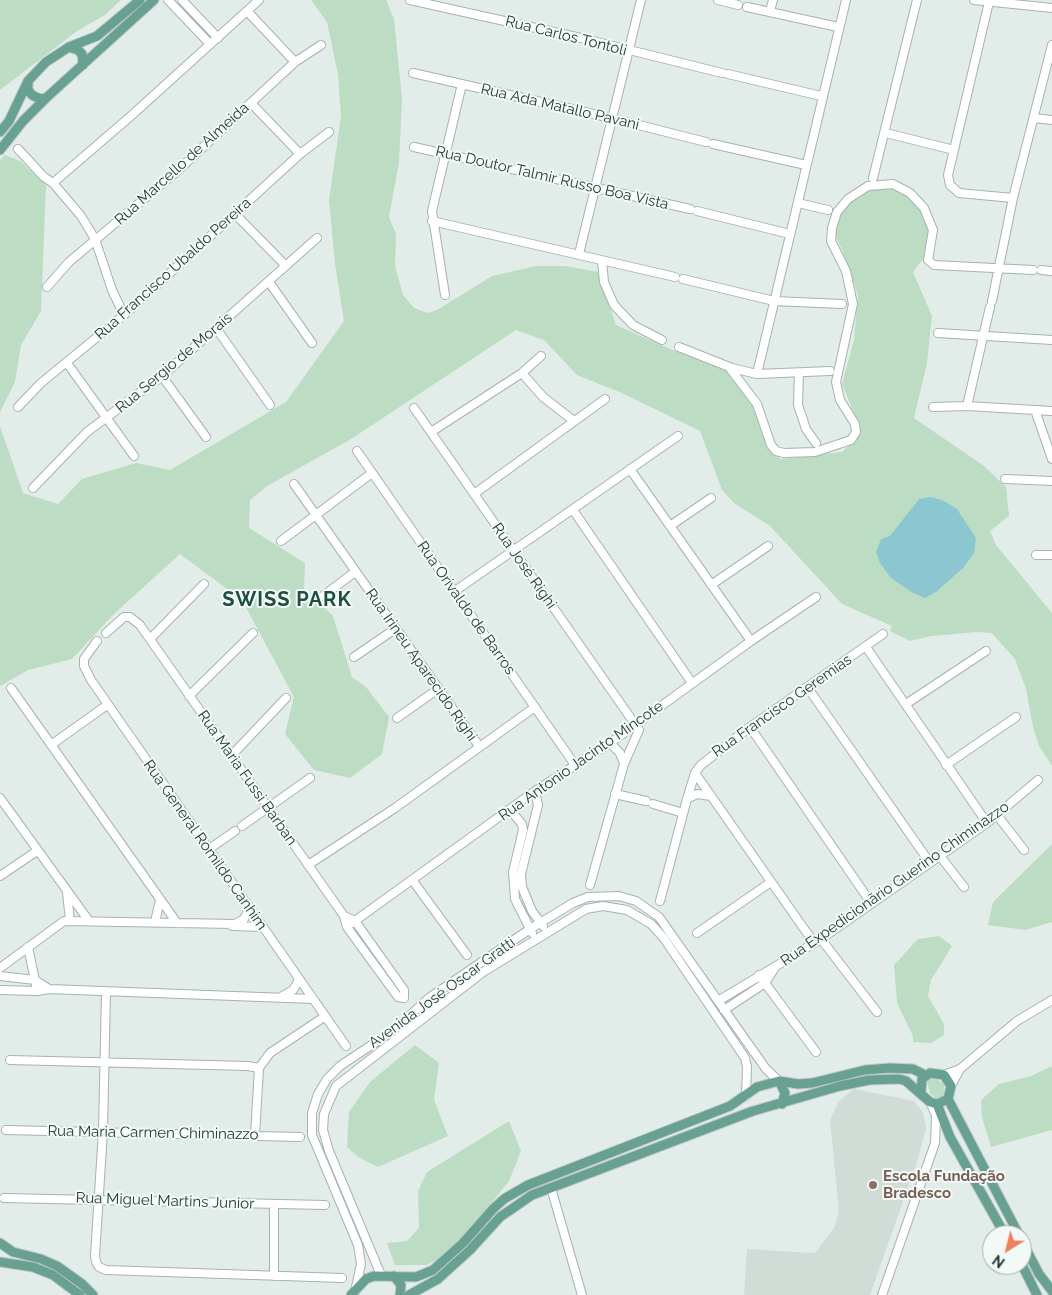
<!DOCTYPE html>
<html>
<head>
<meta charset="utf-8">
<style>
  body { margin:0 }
  #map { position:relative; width:1052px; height:1295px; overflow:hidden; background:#e2ece8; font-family:Raleway,sans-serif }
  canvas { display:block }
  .north { position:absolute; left:982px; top:1225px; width:50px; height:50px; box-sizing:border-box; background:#f3f9f6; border:1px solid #a0aea9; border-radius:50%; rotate:216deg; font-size:14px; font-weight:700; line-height:20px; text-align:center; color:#233d36 }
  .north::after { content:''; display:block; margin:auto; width:18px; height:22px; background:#ee805e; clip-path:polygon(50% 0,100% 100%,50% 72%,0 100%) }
</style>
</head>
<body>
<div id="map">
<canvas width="1052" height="1295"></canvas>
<div class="north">N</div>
</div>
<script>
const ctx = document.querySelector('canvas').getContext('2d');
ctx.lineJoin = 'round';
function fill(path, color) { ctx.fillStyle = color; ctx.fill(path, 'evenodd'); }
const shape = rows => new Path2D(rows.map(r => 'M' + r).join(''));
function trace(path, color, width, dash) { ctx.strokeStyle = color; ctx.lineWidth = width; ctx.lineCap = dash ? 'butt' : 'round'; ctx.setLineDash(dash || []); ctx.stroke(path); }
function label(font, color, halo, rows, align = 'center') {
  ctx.font = font + ' Raleway,sans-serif'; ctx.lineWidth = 4; ctx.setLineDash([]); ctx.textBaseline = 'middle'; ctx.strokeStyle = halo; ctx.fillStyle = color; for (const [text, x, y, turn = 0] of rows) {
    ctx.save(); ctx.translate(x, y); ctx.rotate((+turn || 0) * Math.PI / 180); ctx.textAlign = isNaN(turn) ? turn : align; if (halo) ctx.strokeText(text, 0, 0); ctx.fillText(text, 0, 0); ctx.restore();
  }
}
fill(shape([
  [854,1089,914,1101,923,1112,926,1128,918,1159,870,1295,744,1295,747,1249,815,1253,834,1228,839,1212,830,1120,839,1101]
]), '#d1dcd7');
fill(shape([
  [0,0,121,0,105,15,77,31,0,90],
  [311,0,386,0,394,19,402,98,399,162,389,217,396,234,395,266,403,295,414,308,427,313,437,310,492,276,536,266,565,266,599,272,616,325,670,349,724,367,757,404,768,448,781,459,842,452,860,435,858,423,842,384,854,340,858,295,843,252,832,228,837,212,868,186,893,184,924,208,933,230,925,256,913,272,932,316,927,363,914,418,984,466,1006,487,1009,516,990,531,996,545,1052,613,1052,766,1039,746,1033,727,1026,689,1015,659,992,633,977,632,932,636,910,641,890,631,892,626,842,604,770,526,734,503,722,490,700,431,622,393,577,375,544,340,516,330,351,439,267,486,250,500,249,528,305,563,304,588,333,616,352,677,366,687,389,717,382,754,350,778,314,770,285,734,294,697,242,600,180,554,115,613,72,659,28,670,0,686,0,426,23,493,58,504,82,479,136,463,170,470,286,402,344,321,335,264,329,200,341,116,338,74,327,22],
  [5,155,20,161,46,185,41,311,21,345,15,382,0,412,0,160],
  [1052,844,1052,922,1025,930,988,925,993,902],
  [939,936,952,946,931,980,928,996,944,1024,944,1035,931,1043,913,1042,913,1036,897,1003,894,965,918,939],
  [415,1045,439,1063,434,1100,448,1136,378,1167,358,1157,347,1147,349,1112,370,1082],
  [1052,1066,1052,1130,991,1147,982,1117,981,1100,999,1084,1031,1076],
  [933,1077,944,1084,945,1096,937,1100,930,1093,927,1082],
  [509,1121,521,1151,509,1181,450,1254,426,1265,395,1265,387,1243,407,1241,419,1228,418,1191,427,1172]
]), '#bcddc4');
fill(shape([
  [930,497,942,500,957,509,976,538,974,553,964,567,936,592,925,598,913,593,891,578,880,563,876,552,881,539,890,536,919,499]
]), '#8cc6d0');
const minor = shape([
  [168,0,210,44],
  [182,0,218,38],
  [410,0,581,38,722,73],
  [718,0,738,5],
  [974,0,1052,8],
  [989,2,948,175,950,185,959,193,1013,198],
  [747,7,838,27],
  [247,11,295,62],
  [770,11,773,0],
  [413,73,611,118,706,142],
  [728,74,821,96],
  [251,103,300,154],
  [1034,118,1052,120],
  [886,133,954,150],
  [713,144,806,165],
  [414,147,690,209],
  [18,149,44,177,53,183,81,216,95,239,112,290,124,315],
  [873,178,917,0],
  [53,183,132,115,259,0],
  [798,203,828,210],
  [697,211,790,234],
  [235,214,286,266],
  [432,221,675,277],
  [579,254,641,0],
  [602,261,604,282,614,305,633,325,662,340],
  [1041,270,1052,271],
  [683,279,774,301,842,304],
  [269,282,312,343],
  [47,287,69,262,175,173,295,62,321,45],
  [445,295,432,211,462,84],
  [992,301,1013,198,1052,45],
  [216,328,270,405],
  [938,333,1052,340],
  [679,347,732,368,757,374,830,371],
  [67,363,134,456],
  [729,367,757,404,771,445,776,451,784,453,815,452,851,440,856,432,855,424,840,400,836,382,853,304,846,271,831,241,832,228,837,212,848,199,868,186,893,184,910,193,924,208,933,230,928,260,934,265,1033,270],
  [522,373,543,397,574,421],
  [799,373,798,405,806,429,816,443],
  [757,374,846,0],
  [162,376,206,437],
  [967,406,990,307],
  [18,407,41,383,124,315,300,154,329,132],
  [933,407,967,406,1052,411],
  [414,408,639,730,624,764,590,885],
  [1035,410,1052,459],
  [431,432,522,373,541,356],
  [357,451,575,765],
  [630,469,751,641],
  [1005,479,1052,481],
  [294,484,479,746],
  [33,488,87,432,162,376,317,238],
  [474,494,605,399],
  [573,510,692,683],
  [670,526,711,498],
  [281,541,372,473],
  [1036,555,1052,555],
  [711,585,768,546],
  [455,591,678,436],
  [323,596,355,572],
  [106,633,124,617,130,617,140,625,344,916,347,927,398,997,404,998,404,990,355,921,344,916],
  [150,639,204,584],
  [97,641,84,659,84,666,91,680,346,1046],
  [866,647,987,823],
  [354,657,395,629],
  [11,688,177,923],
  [808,688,930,863],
  [189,696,253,633],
  [906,704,986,651],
  [397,718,438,689],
  [750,727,871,903],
  [610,743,620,753,624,764],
  [51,745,107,705],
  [231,756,286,698],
  [946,765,1016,717],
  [695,773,814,943],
  [535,791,538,805,521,874,522,887,532,911,543,926],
  [615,794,646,801],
  [0,798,89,921],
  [687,799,697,794,711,796],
  [653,804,683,813],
  [510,810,522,824,523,830,513,872,515,899,532,933],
  [997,815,1024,850],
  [242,826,310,778],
  [209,849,235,831],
  [940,856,964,887],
  [308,865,395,808,535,707],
  [0,876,37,851],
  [413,881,467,955],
  [67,892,70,921],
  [660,901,687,799,695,773,701,765,750,727,883,634],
  [155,922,160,900],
  [352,923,535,791,610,743,751,641,816,597],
  [232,926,262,927],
  [697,933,771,882],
  [821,939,877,1012],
  [28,947,36,985],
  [0,968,64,921,235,924,244,919,249,909],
  [759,975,816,1052],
  [0,976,35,980,49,989],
  [0,990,37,991,49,989,313,999],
  [106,992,103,1131,95,1256,96,1262,99,1267,106,1270,342,1278],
  [281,997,293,990,299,980],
  [718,1001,821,939,987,823,1038,780],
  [724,1010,765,983,774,969],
  [10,1060,248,1066,259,1068],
  [944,1075,960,1069,1017,1021,1052,1000],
  [951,1086,960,1069],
  [6,1130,300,1137],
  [255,1135,259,1068,270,1053,324,1017],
  [551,1188,582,1295],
  [4,1198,325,1205],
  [274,1204,274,1276],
  [381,1275,329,1151,323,1130,324,1114,336,1086,483,972,586,909,603,906,627,910,651,924,663,937,745,1058,747,1067,746,1096],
  [356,1287,361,1264,358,1245,312,1135,312,1113,318,1094,327,1079,340,1066,394,1030,429,998,530,929,573,903,588,897,619,896,636,901,659,917,766,1069,779,1081],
  [882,1295,935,1143,936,1115,930,1102]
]);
const major = shape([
  [69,47,78,50,82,54,83,65],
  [28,82,28,90,32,95,40,99,46,98],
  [0,132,9,121,28,81,46,62,69,47,97,36,140,0],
  [0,150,23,121,46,98,154,0],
  [779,1081,785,1093,782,1104],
  [948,1099,1019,1235],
  [937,1104,950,1137,1005,1235],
  [1022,1241,1039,1274,1052,1291],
  [0,1243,13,1252,41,1259,57,1266,82,1284,93,1295],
  [0,1262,33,1267,53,1275,80,1295],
  [1022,1265,1037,1295],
  [394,1276,401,1285,400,1295],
  [351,1295,366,1279,374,1276,416,1277,433,1270,463,1243,493,1209,504,1199,528,1185,730,1106,757,1087,779,1081,798,1084,812,1083,865,1070,890,1068,913,1069,925,1075],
  [409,1295,438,1279,470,1250,500,1217,532,1195,753,1111,840,1086,869,1080,899,1079,906,1081,930,1102,937,1104,948,1099,951,1086,944,1075,930,1073,922,1079,921,1092]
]);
trace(minor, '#a5b4af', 10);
trace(major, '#c1c9c7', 11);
trace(minor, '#fff', 8);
trace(major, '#68a191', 9);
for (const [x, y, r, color] of [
  [873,1185,5,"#8d6e63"]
]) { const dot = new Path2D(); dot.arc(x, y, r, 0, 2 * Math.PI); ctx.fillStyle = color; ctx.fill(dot); trace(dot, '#f3f9f6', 2); }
label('15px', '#233d36', '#f3f9f6', [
  ["Rua Carlos Tontoli",566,36,14],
  ["Rua Ada Matallo Pavani",560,107,13],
  ["Rua Marcello de Almeida",182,164,-42],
  ["Rua Doutor Talmir Russo Boa Vista",552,178,13],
  ["Rua Francisco Ubaldo Pereira",173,269,-42],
  ["Rua Sergio de Morais",174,363,-40],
  ["Rua José Righi",524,566,55],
  ["Rua Orivaldo de Barros",466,608,55],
  ["Rua Irineu Aparecido Righi",421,665,55],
  ["Rua Francisco Geremias",782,706,-35],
  ["Rua Antonio Jacinto Mincote",581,761,-35],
  ["Rua Maria Fussi Barban",247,778,55],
  ["Rua General Romildo Canhim",205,845,55],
  ["Rua Expedicionãrio Guerino Chiminazzo",895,884,-35],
  ["Avenida José Oscar Gratti",442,993,-36],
  ["Rua Maria Carmen Chiminazzo",153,1133,1],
  ["Rua Miguel Martins Junior",165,1201,2]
]);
label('bold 15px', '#785e54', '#f3f9f6', [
  ["Escola Fundação",883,1176],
  ["Bradesco",883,1193]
], 'left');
ctx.letterSpacing = '1px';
label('bold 20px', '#1f4f42', '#f3f9f6', [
  ["SWISS PARK",287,600]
]);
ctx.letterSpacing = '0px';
</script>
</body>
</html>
